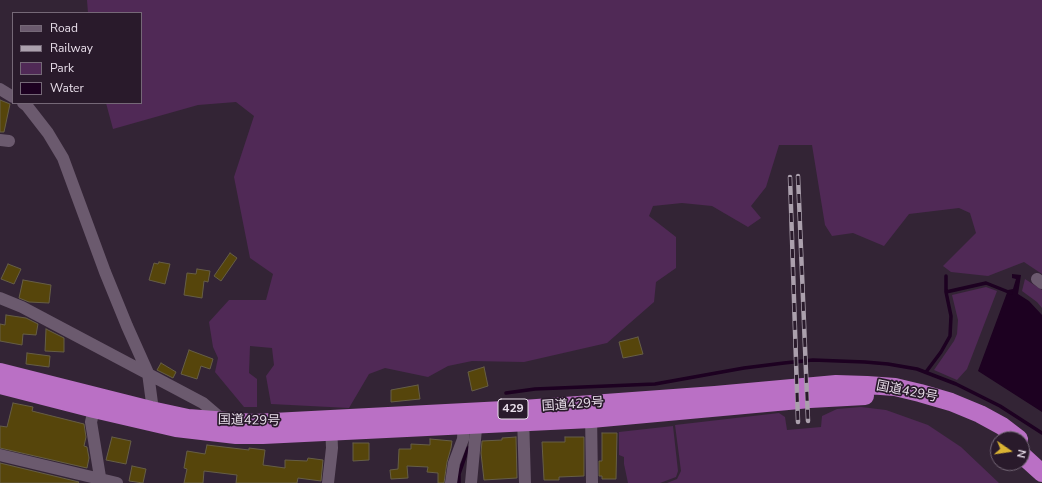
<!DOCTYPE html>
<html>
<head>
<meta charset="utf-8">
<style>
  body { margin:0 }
  #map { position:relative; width:1042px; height:483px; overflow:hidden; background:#332435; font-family:"Nunito Sans",sans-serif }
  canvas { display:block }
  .legend { position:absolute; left:12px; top:12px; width:130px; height:92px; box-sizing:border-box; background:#291a2b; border:1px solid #756877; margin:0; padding:5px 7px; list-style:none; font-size:12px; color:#e8deea }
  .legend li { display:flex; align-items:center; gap:8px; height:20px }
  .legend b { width:20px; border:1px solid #756877 }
  .north { position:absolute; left:990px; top:431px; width:40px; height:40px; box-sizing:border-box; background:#291a2b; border:1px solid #756877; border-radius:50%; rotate:103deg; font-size:11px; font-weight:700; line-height:16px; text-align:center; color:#e8deea }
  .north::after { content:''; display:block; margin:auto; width:14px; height:18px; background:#dab333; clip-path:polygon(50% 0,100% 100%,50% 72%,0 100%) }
</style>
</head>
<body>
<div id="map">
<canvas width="1042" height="483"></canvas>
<ul class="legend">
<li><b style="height:5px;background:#6b5a6e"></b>Road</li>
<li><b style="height:5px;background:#aba0ad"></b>Railway</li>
<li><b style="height:11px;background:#502956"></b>Park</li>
<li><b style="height:11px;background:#1d0121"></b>Water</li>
</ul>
<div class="north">N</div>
</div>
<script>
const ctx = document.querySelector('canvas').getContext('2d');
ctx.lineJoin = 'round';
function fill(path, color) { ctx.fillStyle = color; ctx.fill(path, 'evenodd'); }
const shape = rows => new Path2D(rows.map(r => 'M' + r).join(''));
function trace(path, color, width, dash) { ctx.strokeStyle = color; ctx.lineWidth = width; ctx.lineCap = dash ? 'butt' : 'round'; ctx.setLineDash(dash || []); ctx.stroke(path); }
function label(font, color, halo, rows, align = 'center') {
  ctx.font = font + ' "Nunito Sans","Noto Sans JP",sans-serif'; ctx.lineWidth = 3.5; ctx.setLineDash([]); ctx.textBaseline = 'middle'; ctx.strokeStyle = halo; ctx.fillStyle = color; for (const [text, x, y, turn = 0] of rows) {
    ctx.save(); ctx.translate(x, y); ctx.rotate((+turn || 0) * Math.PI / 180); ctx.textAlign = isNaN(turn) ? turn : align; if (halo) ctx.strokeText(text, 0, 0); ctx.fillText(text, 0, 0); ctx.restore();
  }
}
fill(shape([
  [87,0,1042,0,1042,274,1024,262,988,276,951,272,943,266,976,233,970,213,959,208,909,214,884,246,853,233,832,236,825,225,812,145,779,145,766,187,751,206,761,218,748,227,712,206,682,203,653,206,649,216,676,237,676,268,656,282,654,302,607,343,524,362,472,361,448,366,428,377,385,368,369,374,349,408,271,404,266,376,274,365,272,348,250,346,249,373,257,379,257,407,244,407,215,372,218,358,213,347,209,322,229,300,266,300,273,274,250,258,234,177,254,116,236,102,198,105,113,129,106,103,141,103,141,13,88,13],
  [1025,279,1042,290,1042,308,1037,302,1022,291],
  [986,287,997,291,967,369,957,380,934,370,954,341,957,334,958,320,952,295],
  [861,407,886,410,928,425,961,447,999,483,667,483,677,479,681,471,675,425,779,413,785,417,787,430,821,427,822,416,837,409],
  [673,426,678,471,676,477,660,483,628,483,624,464,624,457,619,455,619,432]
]), '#502956');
fill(shape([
  [1012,274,1021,275,1018,294,1029,301,1042,315,1042,412,978,371,1008,290,1013,289,1016,279,1012,278]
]), '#1d0121');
trace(shape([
  [946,276,946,292],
  [926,372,941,352,950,336,951,316,946,292,986,283,1011,293],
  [506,393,535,389,655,384,744,368,784,363,813,360,865,362,888,364,917,369,956,384,1000,406,1042,433],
  [459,483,459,474,468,448]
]), '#1d0121', 3.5);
const building = shape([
  [0,100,10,104,4,132,0,132,0,100],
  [230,253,237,258,221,281,214,276,230,253],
  [159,262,170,264,165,284,149,280,154,263,158,264,159,262],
  [8,264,21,269,14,284,1,279,8,264],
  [197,269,210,271,208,282,204,281,202,298,184,295,187,273,196,274,197,269],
  [23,280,51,285,49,303,29,302,19,298,23,280],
  [6,315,26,318,38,324,36,335,23,334,22,345,0,341,0,324,5,325,6,315],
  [46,329,64,338,64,352,45,351,46,329],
  [638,337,643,354,623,358,619,342,638,337],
  [189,350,213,359,210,369,201,366,197,379,181,374,189,350],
  [27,353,50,356,49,367,26,364,27,353],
  [161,363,176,372,173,378,157,370,161,363],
  [484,367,488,386,472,391,468,372,484,367],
  [418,385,420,399,391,402,391,390,418,385],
  [13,403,33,407,32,411,84,424,86,437,84,446,87,447,89,458,87,468,0,448,0,426,7,427,13,403],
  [602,433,617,433,616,479,602,479,602,476,599,476,599,461,602,461,602,433],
  [112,437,131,441,126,464,106,460,112,437],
  [516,437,517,478,484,480,481,453,482,441,502,440,502,438,516,437],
  [565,437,584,437,584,476,559,477,559,480,544,480,542,442,565,442,565,437],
  [430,439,452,441,451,448,447,462,444,483,438,483,438,473,427,472,428,467,407,466,408,478,391,479,390,470,398,469,399,449,411,449,411,444,430,445,430,439],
  [353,443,369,443,369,460,353,461,353,443],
  [207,445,249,450,249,448,265,450,263,465,285,468,285,460,307,461,308,458,323,460,321,481,298,478,297,483,236,483,237,475,204,471,203,483,184,483,187,469,184,468,187,451,205,454,207,445],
  [0,463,79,482,78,483,0,483,0,463],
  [132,466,146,469,143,483,129,481,132,466]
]);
fill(building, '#56450b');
trace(building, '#665e46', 1);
trace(shape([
  [0,89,13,97],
  [23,103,27,106,48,133,63,158,105,272,127,326,148,373,152,403,149,417],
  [0,140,9,141],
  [1037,279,1042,283],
  [0,298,22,307,203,403,224,421],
  [96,401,91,422,101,483],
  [591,412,592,483],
  [523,416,525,483],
  [0,455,117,483],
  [328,483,332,448,331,424],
  [451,483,454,463,463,439,464,418],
  [471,483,477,418]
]), '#6b5a6e', 12);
trace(shape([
  [0,372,151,410,188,418,254,423,523,409,715,395,836,384,867,385,895,387,920,393,951,402,980,414,1002,426,1019,439],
  [0,385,94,409,176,428,236,435,263,435,591,419,810,399,865,396],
  [1022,455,1042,473]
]), '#ba70c5', 18);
const rail = shape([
  [798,176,808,421],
  [790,177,798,422]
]);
trace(rail, '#aba0ad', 4.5);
trace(rail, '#291a2b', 3, [9]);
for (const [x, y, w] of [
  [513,409,30]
]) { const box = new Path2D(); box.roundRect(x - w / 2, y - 10, w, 20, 3); ctx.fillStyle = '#291a2b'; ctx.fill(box); trace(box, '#e8deea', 1); }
label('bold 12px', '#e8deea', null, [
  ["429",513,409]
]);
label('13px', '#e8deea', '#291a2b', [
  ["国道429号",907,392,11],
  ["国道429号",573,405,-4],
  ["国道429号",249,421,1]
]);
</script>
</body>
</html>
